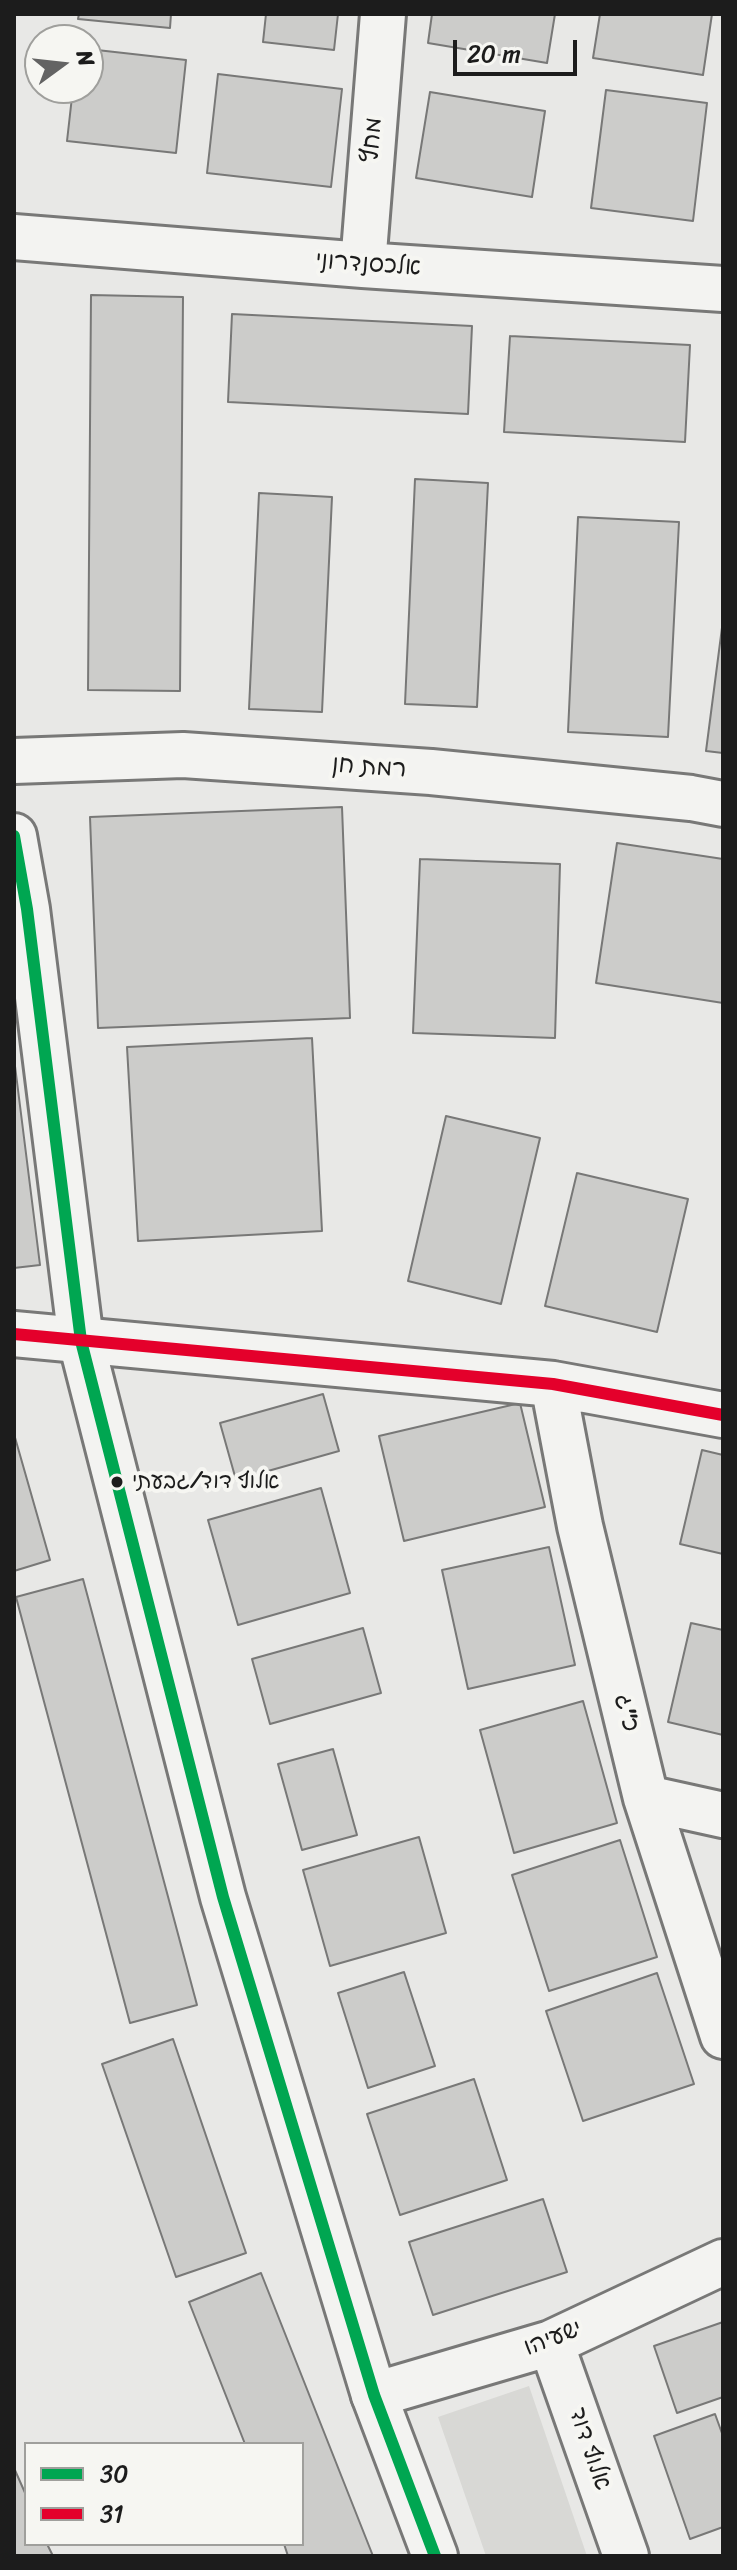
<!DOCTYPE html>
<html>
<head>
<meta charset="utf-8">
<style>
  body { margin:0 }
  #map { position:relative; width:737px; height:2570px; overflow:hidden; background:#e8e8e6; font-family:Sriracha,sans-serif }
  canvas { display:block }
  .frame { position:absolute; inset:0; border:16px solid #1c1c1c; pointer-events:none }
  .legend { position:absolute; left:24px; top:2442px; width:280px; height:104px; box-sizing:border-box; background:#f6f6f2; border:2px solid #9f9f9c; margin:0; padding:10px 14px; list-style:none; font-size:24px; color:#1c1c1c }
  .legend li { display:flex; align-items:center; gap:16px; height:40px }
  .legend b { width:40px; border:2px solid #9f9f9c }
  .north { position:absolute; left:24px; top:24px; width:80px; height:80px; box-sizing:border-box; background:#f6f6f2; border:2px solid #9f9f9c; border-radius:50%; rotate:75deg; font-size:22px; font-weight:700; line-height:32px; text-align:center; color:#1c1c1c }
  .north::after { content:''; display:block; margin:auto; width:28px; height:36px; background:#636363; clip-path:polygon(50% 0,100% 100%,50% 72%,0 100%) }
  .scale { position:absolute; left:453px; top:40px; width:124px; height:36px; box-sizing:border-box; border:4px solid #1c1c1c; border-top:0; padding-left:10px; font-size:24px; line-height:28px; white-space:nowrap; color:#1c1c1c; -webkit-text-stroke:6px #f6f6f2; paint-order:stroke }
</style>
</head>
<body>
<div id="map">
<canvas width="737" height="2570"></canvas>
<div class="frame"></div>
<ul class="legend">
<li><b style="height:10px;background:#00a651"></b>30</li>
<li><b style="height:10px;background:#e4002b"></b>31</li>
</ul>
<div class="north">N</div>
<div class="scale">20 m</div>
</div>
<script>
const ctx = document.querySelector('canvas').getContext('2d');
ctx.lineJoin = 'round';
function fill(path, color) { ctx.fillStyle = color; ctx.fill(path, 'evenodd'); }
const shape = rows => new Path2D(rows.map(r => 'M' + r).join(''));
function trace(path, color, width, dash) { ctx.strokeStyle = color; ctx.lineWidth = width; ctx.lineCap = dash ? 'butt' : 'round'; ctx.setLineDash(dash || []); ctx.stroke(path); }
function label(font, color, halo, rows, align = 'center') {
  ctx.font = font + ' Sriracha,"Playpen Sans Hebrew",sans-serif'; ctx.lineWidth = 8; ctx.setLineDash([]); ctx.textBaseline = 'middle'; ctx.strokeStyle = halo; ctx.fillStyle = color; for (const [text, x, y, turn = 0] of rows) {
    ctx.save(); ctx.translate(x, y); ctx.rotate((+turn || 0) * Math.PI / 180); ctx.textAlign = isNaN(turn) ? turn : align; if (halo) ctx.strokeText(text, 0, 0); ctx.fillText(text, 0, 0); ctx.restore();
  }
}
fill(shape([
  [529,2386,587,2556,486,2556,438,2417]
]), '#d8d8d5');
const building = shape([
  [79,14,171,14,170,28,78,19,79,14],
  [266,14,338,14,334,50,263,42,266,14],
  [432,14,555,14,547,63,428,43,432,14],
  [600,14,712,14,703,75,593,58,600,14],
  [88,49,186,60,176,153,67,141,73,88,88,88,88,49],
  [218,74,342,89,331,187,207,173,218,74],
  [606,90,707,103,693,221,591,208,606,90],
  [430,92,545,111,532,197,416,178,430,92],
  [91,295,183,297,180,691,88,690,91,295],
  [232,314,472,326,468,414,228,402,232,314],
  [510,336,690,345,685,442,504,432,510,336],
  [415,479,488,483,477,707,405,704,415,479],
  [259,493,332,497,322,712,249,709,259,493],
  [578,517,679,522,668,737,568,732,578,517],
  [723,620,723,753,706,751,723,620],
  [342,807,350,1018,98,1028,90,817,342,807],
  [617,843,723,859,723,1003,596,983,617,843],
  [420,859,560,864,555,1038,413,1033,420,859],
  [312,1038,322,1231,138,1241,127,1047,312,1038],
  [14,1058,40,1265,14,1268,14,1058],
  [446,1116,540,1138,501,1304,408,1281,446,1116],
  [577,1173,688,1199,657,1332,545,1306,577,1173],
  [323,1394,339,1451,236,1480,220,1423,323,1394],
  [520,1403,545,1507,404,1541,379,1436,520,1403],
  [14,1434,50,1560,14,1571,14,1434],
  [702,1450,723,1455,723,1554,680,1544,702,1450],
  [321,1488,350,1593,238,1625,208,1520,321,1488],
  [549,1547,575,1665,468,1689,442,1570,549,1547],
  [83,1579,197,2005,130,2023,16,1597,83,1579],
  [691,1623,723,1630,723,1735,668,1722,691,1623],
  [363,1628,381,1693,270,1724,252,1659,363,1628],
  [583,1701,617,1823,514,1853,480,1730,583,1701],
  [333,1749,357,1835,302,1850,278,1764,333,1749],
  [419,1837,446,1933,330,1966,303,1870,419,1837],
  [620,1840,657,1957,549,1991,512,1875,620,1840],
  [404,1972,435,2066,368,2088,338,1993,404,1972],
  [657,1973,694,2084,583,2121,546,2011,657,1973],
  [173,2039,246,2253,176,2277,102,2064,173,2039],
  [474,2079,507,2180,400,2215,367,2114,474,2079],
  [543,2199,567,2272,433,2315,409,2242,543,2199],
  [261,2273,373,2556,288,2556,284,2544,302,2544,302,2444,245,2444,189,2302,261,2273],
  [723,2322,723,2397,677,2413,654,2346,723,2322],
  [715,2414,723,2436,723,2527,690,2539,654,2436,715,2414],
  [14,2468,26,2495,26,2544,47,2544,53,2556,14,2556,14,2468]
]);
fill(building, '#ccccca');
trace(building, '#787877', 2);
const minor = shape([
  [14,237,363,265,723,289],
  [363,265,383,14],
  [14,761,183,755,431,772,691,798,723,804],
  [14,1334,553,1384,723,1415],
  [553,1384,580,1526,646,1798,723,2036],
  [646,1798,723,1815],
  [551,2343,626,2556],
  [374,2395,551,2343,723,2262]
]);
const tertiary = shape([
  [14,836,27,909,81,1341,223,1897,374,2395,435,2556]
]);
trace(minor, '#787877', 50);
trace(tertiary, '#787877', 50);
trace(minor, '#f3f3f1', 44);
trace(tertiary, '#f3f3f1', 44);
trace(shape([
  [14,836,27,909,81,1341,223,1897,374,2395,435,2556]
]), '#00a651', 12);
trace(shape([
  [14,1334,553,1384,723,1415]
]), '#e4002b', 12);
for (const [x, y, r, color] of [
  [117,1482,7,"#1c1c1c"]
]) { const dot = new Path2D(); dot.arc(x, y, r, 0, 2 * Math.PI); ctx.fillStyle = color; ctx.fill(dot); trace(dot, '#f6f6f2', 3); }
label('22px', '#1c1c1c', '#f6f6f2', [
  ["אלוף דוד/גבעתי",132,1482]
], 'left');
label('24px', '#1c1c1c', '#f6f6f2', [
  ["מחץ",373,140,-85],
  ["אלכסנדרוני",368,265,4],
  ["רמת חן",369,768,4],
  ["כ\"ג",626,1713,76],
  ["ישעיהו",553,2339,-21],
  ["אלוף דוד",589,2449,71]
]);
</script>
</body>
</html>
